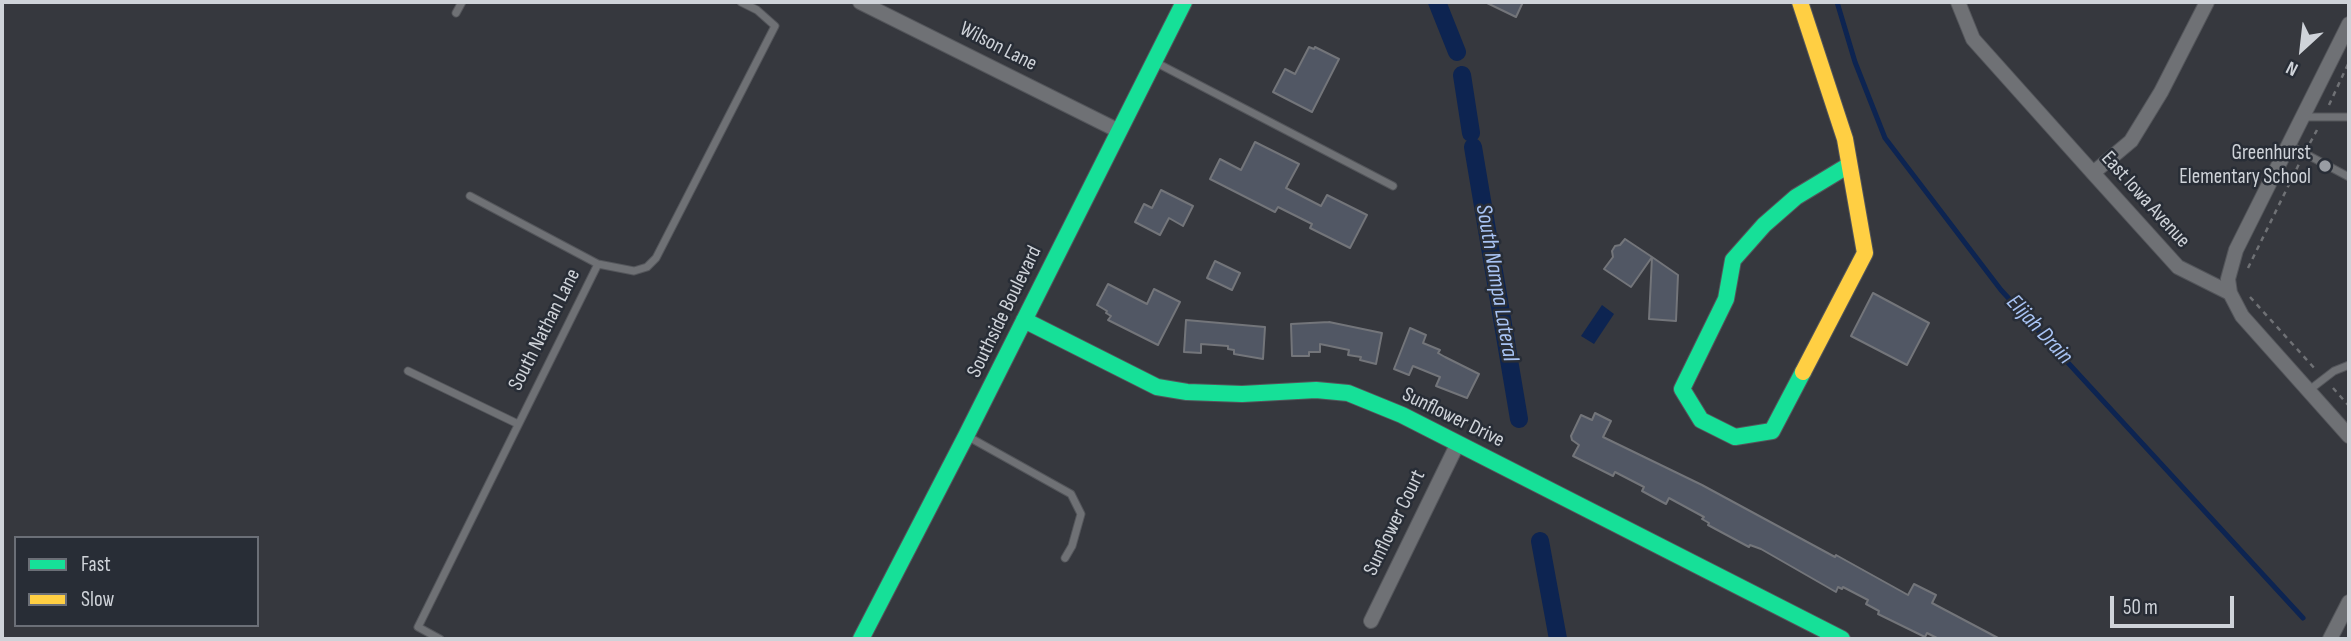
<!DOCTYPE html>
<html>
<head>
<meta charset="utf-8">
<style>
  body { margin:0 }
  #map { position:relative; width:2351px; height:641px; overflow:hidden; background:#36383e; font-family:"Sofia Sans Condensed",sans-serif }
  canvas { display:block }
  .frame { position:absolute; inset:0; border:4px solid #cfd3d9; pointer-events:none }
  .legend { position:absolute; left:14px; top:536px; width:245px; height:91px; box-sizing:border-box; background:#282d36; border:2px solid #6b6f77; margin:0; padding:9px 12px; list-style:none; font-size:21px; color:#cfd3d9 }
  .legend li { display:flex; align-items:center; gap:14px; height:35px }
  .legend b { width:35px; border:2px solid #6b6f77 }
  .north { position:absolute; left:2267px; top:14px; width:70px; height:70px; -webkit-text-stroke:5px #282d36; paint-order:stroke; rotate:207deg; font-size:19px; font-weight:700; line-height:28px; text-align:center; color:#cfd3d9 }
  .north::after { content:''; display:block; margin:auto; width:24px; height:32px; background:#cfd3d9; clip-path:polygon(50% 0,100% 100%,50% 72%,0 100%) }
  .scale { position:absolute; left:2110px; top:596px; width:124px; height:32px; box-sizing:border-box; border:4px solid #cfd3d9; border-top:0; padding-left:9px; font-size:21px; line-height:24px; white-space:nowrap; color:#cfd3d9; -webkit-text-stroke:5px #282d36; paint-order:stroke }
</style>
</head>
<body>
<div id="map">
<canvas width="2351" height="641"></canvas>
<div class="frame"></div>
<ul class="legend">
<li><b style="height:9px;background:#16e098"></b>Fast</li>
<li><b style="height:9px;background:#ffcf43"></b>Slow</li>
</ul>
<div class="north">N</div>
<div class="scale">50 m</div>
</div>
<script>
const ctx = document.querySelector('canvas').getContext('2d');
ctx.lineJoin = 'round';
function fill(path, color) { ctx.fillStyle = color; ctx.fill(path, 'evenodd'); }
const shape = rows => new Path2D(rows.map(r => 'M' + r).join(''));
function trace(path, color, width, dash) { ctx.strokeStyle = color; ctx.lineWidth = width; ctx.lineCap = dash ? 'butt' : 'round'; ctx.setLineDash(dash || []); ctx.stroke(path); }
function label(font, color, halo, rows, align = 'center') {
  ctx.font = font + ' "Sofia Sans Condensed",sans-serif'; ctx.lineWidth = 5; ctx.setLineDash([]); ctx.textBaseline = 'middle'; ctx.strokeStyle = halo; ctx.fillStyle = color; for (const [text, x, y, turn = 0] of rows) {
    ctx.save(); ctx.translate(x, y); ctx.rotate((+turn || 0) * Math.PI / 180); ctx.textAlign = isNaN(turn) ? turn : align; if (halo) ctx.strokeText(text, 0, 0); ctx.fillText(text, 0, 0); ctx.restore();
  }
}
fill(shape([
  [1602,305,1614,314,1594,344,1581,336]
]), '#0d2451');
trace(shape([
  [1837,2,1855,62,1885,138,2001,290,2303,618]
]), '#0d2451', 5);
trace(shape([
  [1437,2,1457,52],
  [1462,75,1471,133],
  [1473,147,1519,419],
  [1540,541,1558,639]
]), '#0d2451', 18);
const building = shape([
  [1485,2,1523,2,1516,17,1485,2],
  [1309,47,1314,49,1315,47,1339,59,1312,112,1273,92,1285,69,1295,74,1309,47],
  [1255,142,1299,164,1286,188,1321,206,1327,195,1367,215,1350,248,1310,228,1312,224,1278,207,1275,212,1210,179,1220,159,1241,170,1255,142],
  [1161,190,1193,206,1183,226,1169,218,1160,235,1135,222,1144,204,1152,208,1161,190],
  [1625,239,1652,257,1631,287,1604,269,1613,257,1612,251,1615,246,1620,245,1625,239],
  [1652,257,1678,275,1676,321,1649,319,1652,257],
  [1215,261,1240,273,1232,290,1207,278,1215,261],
  [1108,284,1147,304,1154,289,1180,302,1158,345,1108,320,1111,316,1106,313,1107,311,1097,305,1108,284],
  [1873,293,1929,323,1907,365,1851,336,1873,293],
  [1186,320,1265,327,1263,359,1234,354,1234,350,1228,349,1228,346,1201,344,1201,353,1184,352,1186,320],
  [1329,322,1382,333,1376,364,1360,360,1361,357,1348,355,1349,350,1320,344,1320,352,1309,352,1309,356,1292,356,1291,324,1329,322],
  [1410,328,1426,335,1423,343,1440,350,1438,353,1445,357,1479,374,1467,398,1436,386,1440,377,1413,366,1409,375,1394,369,1410,328],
  [1595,413,1611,421,1603,437,1702,485,1835,557,1836,555,1908,595,1914,584,1936,595,1932,603,2000,639,1939,639,1927,633,1925,637,1878,614,1879,611,1866,604,1868,600,1843,587,1842,589,1838,587,1836,592,1761,549,1750,545,1749,547,1708,525,1709,523,1702,519,1704,517,1669,498,1666,504,1642,491,1644,487,1615,472,1613,476,1573,456,1579,445,1572,440,1571,436,1581,415,1592,420,1595,413]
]);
fill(building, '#515764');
trace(building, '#73757a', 2);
const lane = shape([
  [456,13,462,2],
  [1155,62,1393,186],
  [2303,117,2349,117],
  [2289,145,2349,177],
  [470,196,598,264],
  [408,371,518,424],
  [2308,391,2334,371,2349,365],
  [967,436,1071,494,1081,514,1072,546,1065,558],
  [440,639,418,627,598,264,634,271,647,267,656,258,775,26,757,10,741,2]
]);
const street = shape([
  [860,2,1117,130],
  [1958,2,1973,39,2093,173,2178,267,2230,293,2242,316,2349,436],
  [2093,173,2131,141,2161,92,2207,2],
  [2230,293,2228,279,2236,250,2349,24],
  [1371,621,1458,443],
  [2330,639,2349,602]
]);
const fast = shape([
  [1024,320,1157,387,1187,392,1242,394,1316,390,1348,393,1402,415,1842,639],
  [1803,372,1772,431,1735,437,1701,420,1682,389,1726,299,1733,260,1764,225,1796,197,1849,165],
  [861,639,966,436,1184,2]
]);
const slow = shape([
  [1800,2,1845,139,1865,253,1803,372]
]);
trace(lane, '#54565b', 9);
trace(street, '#54565b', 16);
trace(fast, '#54565b', 18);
trace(slow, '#54565b', 18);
trace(shape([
  [2329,105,2349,62],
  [2310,143,2317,130],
  [2248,268,2299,164],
  [2250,297,2316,370],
  [2333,388,2349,406]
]), '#6f7175', 2.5, [5, 5]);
trace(lane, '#6f7175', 7);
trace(street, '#6f7175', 14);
trace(fast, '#16e098', 16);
trace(slow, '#ffcf43', 16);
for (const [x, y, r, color] of [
  [2325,166,7,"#999da3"]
]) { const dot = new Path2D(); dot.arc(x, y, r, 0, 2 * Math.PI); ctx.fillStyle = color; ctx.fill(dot); trace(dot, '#282d36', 2.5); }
label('21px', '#cfd3d9', '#282d36', [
  ["Wilson Lane",998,47,27],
  ["East Iowa Avenue",2145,200,48],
  ["Southside Boulevard",1005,312,-64],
  ["South Nathan Lane",545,330,-63],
  ["Sunflower Drive",1453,418,26],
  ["Sunflower Court",1395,523,-64]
]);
label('21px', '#cfd3d9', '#282d36', [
  ["Greenhurst",2311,154],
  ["Elementary School",2311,178]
], 'right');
label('italic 23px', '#a8c3f3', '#282d36', [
  ["South Nampa Lateral",1496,283,80],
  ["Elijah Drain",2039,330,47]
]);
</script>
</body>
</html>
